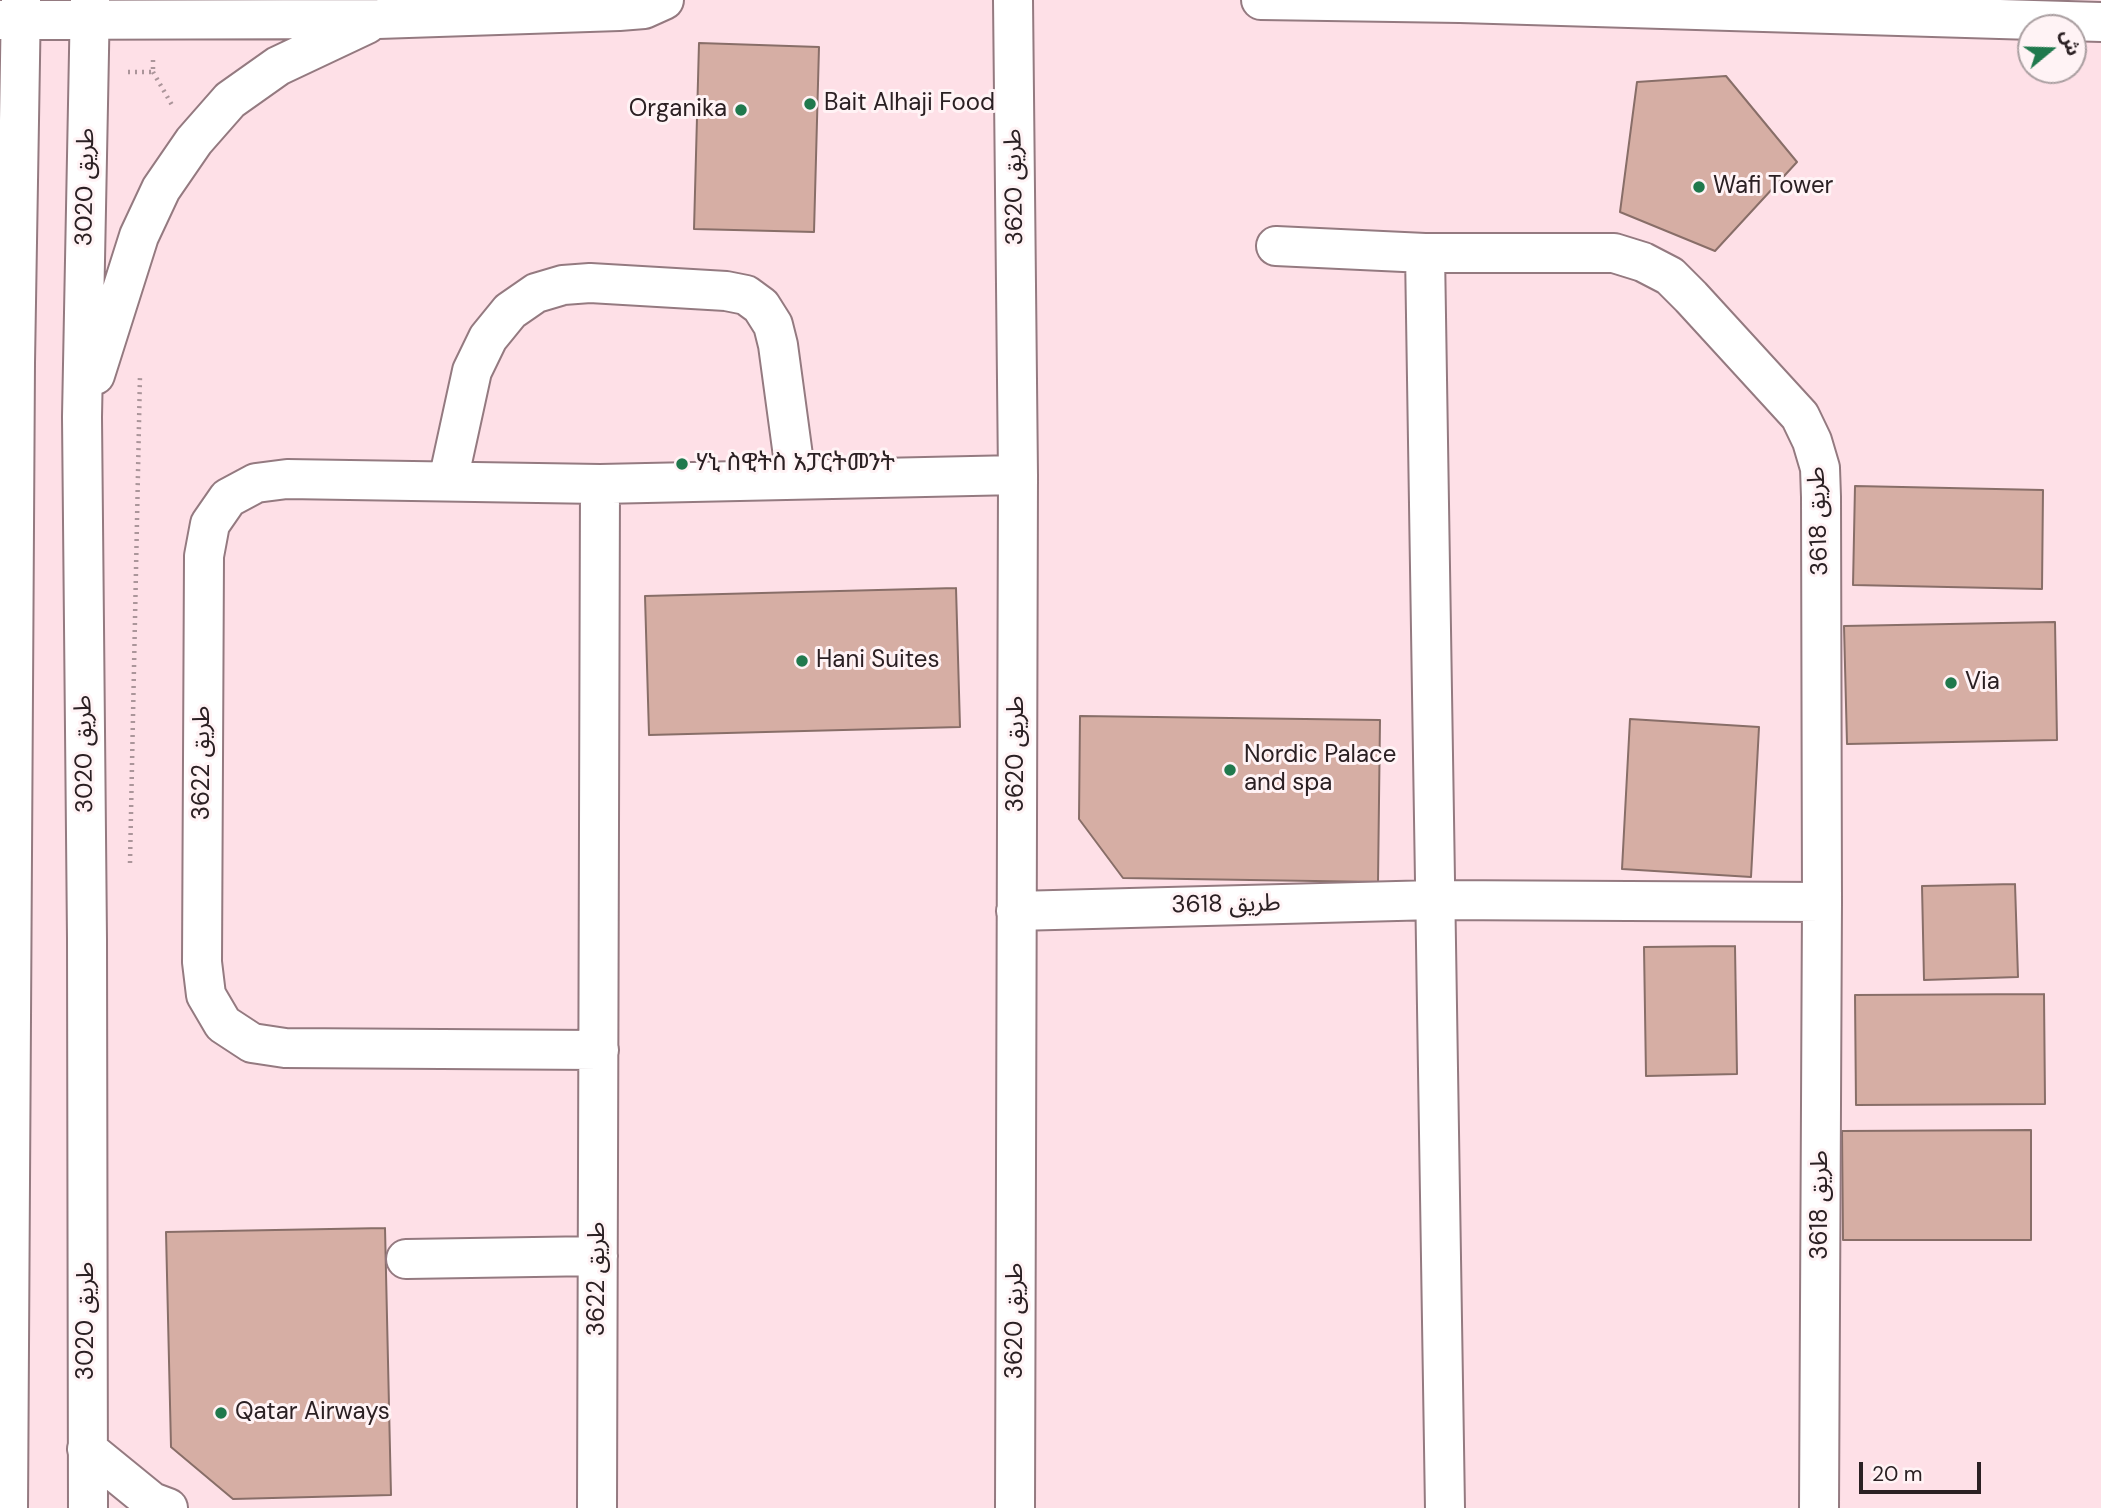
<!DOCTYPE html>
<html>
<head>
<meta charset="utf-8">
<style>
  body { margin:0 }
  #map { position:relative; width:2101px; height:1508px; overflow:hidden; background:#fee0e7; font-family:"DM Sans","Noto Sans Arabic",sans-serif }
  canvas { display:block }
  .north { position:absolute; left:2017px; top:14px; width:70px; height:70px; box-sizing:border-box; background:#fff3f5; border:2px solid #aa9fa1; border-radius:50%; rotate:71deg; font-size:19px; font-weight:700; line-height:28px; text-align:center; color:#2b2023 }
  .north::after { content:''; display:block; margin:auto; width:24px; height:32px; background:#20794d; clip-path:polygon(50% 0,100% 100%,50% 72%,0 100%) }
  .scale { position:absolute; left:1859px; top:1462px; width:122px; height:32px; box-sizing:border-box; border:4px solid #2b2023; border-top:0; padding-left:9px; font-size:21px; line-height:24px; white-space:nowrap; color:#2b2023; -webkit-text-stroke:5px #fff3f5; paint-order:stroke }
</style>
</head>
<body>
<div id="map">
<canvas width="2101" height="1508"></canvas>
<div class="north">ش</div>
<div class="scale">20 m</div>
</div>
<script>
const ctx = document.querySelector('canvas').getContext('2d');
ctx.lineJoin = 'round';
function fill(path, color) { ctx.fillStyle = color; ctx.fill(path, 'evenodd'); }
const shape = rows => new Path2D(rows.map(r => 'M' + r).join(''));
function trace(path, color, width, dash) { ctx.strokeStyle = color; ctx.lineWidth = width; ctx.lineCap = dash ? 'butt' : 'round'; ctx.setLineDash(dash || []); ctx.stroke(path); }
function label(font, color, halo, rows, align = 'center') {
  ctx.font = font + ' "DM Sans","Noto Sans Arabic","Noto Sans Ethiopic",sans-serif'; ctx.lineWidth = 6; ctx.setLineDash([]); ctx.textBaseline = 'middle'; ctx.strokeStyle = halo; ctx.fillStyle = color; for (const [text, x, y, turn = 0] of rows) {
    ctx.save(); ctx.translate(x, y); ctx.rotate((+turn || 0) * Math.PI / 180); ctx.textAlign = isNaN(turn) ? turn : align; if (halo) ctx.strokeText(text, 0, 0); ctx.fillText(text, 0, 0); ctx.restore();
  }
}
const building = shape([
  [699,43,819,47,814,232,694,229,699,43],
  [1726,76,1797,162,1715,251,1620,212,1637,82,1726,76],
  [1855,486,2043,490,2042,589,1853,585,1855,486],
  [956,588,960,727,649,735,645,596,956,588],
  [2055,622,2057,740,1847,744,1844,626,2055,622],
  [1080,716,1380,720,1378,882,1123,878,1079,819,1080,716],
  [1630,719,1759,727,1751,877,1622,869,1630,719],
  [2015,884,2018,977,1924,980,1922,886,2015,884],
  [1735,946,1737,1074,1646,1076,1644,947,1735,946],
  [2044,994,2045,1104,1856,1105,1855,995,2044,994],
  [2031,1130,2031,1240,1843,1240,1842,1131,2031,1130],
  [385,1228,391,1495,233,1499,171,1447,166,1232,385,1228]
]);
fill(building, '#d6aea4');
trace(building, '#886e68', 2);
const minor = shape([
  [1013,0,1018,475,1015,1508],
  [1261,0,1460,3,2101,22],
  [0,20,378,19,619,11,644,9,664,0],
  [1276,246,1425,253,1614,253,1643,262,1670,276,1691,297,1800,416,1812,441,1820,468,1821,497,1822,902,1819,1508],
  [1425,253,1445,1508],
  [95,375,139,236,161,189,194,141,230,100,278,66,367,24],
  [448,481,472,371,488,338,510,311,536,293,563,285,590,283,726,291,746,295,761,306,773,325,778,345,796,478],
  [1016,911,1435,900,1822,902],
  [599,1050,285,1048,252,1043,223,1024,206,995,202,962,204,556,210,524,228,498,256,483,287,479,600,484,1018,475],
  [406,1259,598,1256],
  [87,1449,152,1502,168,1508],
  [8,1508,15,363,21,0],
  [88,1508,87,939,82,417,90,0],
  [597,1508,600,484]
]);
trace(minor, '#947a80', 42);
trace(shape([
  [128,72,153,72,153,60],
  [153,72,172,105],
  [130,863,140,375]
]), '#ab959a', 4.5, [2, 5]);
trace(minor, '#fff', 38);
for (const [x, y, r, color] of [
  [810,104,7,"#20794d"],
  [741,110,7,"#20794d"],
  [1699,187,7,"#20794d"],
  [682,464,7,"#20794d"],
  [802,661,7,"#20794d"],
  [1951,683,7,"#20794d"],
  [1230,770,7,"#20794d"],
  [221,1413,7,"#20794d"]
]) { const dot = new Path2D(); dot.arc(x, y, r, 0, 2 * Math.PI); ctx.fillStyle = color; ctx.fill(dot); trace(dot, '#fff3f5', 2.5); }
label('24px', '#2b2023', '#fff3f5', [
  ["Bait Alhaji Food",824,104],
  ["Organika",727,110,"right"],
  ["Wafi Tower",1713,187],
  ["ሃኒ ስዊትስ አፓርትመንት",696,464],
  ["Hani Suites",816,661],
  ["Via",1965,683],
  ["Nordic Palace",1244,756],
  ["and spa",1244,784],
  ["Qatar Airways",235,1413]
], 'left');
label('24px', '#2b2023', '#fff3f5', [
  ["طريق 3020",86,187,-89],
  ["طريق 3620",1015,187,-91],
  ["طريق 3618",1819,521,-92],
  ["طريق 3020",85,754,-91],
  ["طريق 3620",1017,754,-90],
  ["طريق 3622",203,763,-90],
  ["طريق 3618",1226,905,-1],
  ["طريق 3618",1821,1205,-90],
  ["طريق 3622",598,1279,-90],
  ["طريق 3020",87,1321,-90],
  ["طريق 3620",1016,1321,-90]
]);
</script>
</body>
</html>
